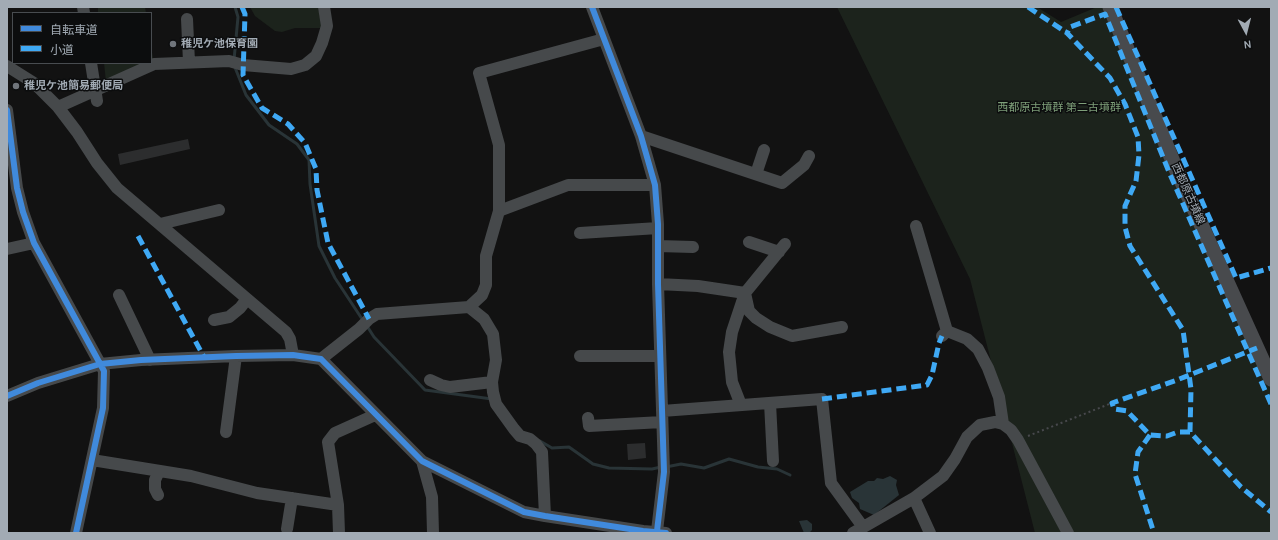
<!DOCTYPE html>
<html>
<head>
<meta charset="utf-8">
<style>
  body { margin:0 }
  #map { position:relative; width:1278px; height:540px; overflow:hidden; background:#121212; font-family:Karla,"Noto Sans JP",sans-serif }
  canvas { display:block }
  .frame { position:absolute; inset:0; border:8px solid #a2abb4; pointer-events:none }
  .legend { position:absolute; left:12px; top:12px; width:140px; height:52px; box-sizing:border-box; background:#0c0d0e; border:1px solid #484c50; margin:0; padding:5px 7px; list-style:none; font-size:12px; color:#a2abb4 }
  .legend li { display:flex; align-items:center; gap:8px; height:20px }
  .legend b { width:20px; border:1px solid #484c50 }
  .north { position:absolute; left:1226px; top:12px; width:40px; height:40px; -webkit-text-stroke:3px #0c0d0e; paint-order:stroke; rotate:173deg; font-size:11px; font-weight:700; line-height:16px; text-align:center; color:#a2abb4 }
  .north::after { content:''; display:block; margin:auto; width:14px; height:18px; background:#a2abb4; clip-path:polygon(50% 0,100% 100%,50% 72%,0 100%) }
</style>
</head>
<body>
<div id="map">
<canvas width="1278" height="540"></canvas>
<div class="frame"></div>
<ul class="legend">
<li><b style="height:5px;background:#408adc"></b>自転車道</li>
<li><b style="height:5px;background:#3fa9f5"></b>小道</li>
</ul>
<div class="north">N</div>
</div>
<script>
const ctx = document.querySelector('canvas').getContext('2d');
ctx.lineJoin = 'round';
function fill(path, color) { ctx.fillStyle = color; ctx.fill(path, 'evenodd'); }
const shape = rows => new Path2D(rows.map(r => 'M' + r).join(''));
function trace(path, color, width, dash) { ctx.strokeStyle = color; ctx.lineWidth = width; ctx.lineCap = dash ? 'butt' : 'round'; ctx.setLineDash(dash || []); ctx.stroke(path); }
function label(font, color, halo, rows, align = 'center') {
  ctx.font = font + ' Karla,"Noto Sans JP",sans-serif'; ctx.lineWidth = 3; ctx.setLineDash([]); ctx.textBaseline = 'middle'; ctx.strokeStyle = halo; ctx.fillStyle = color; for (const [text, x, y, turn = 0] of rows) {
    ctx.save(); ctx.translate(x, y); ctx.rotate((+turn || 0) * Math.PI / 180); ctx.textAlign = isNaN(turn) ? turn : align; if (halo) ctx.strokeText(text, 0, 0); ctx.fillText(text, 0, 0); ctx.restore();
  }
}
fill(shape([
  [98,7,145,7,146,13,98,13],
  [250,7,318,7,322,28,295,28,282,32,275,31,255,16],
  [837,7,1037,7,1061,22,1097,7,1110,7,1271,379,1271,533,1035,533,970,279],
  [151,46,154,64,106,82,104,63,151,63]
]), '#1c231c');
fill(shape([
  [890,476,897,480,896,485,899,495,874,515,860,509,859,503,852,498,850,492,868,481,874,481,877,478,883,479],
  [807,520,812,524,812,530,809,533,804,533,799,521]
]), '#293437');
trace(shape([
  [234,60,238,17,235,7],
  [234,65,246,95,269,125,297,144,309,160,310,184,319,246,335,278,364,322],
  [367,326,374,337,425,390,492,399],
  [540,441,552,448,569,447,593,464,609,468,652,469,661,467],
  [666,467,681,464,704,468,729,459,758,467,777,469,790,475]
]), '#293437', 3);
fill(shape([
  [188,139,190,149,120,165,118,154],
  [645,443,646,458,628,460,627,444]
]), '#2c2d2e');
trace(shape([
  [1028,436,1112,403]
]), '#48494d', 2, [2, 3]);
trace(shape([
  [83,7,84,13],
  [592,7,641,136,655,185,658,224,658,284,664,472,657,531],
  [187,19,189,62],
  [91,63,97,101],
  [7,66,34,83,58,107,77,132,97,163,117,188,286,332,290,339,293,355],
  [58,107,154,64,229,61,243,65,291,69,305,65,316,56,322,43,327,26,324,7],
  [7,110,17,188,23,212,34,243,104,371,103,408,76,533],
  [641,136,782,183,804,165,809,156],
  [756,174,764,150],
  [499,211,499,145,479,73,604,39],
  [160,224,219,210],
  [916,226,947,331],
  [580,233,658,228],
  [749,242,779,252],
  [658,246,693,247],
  [7,249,34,243],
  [658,284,698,286,745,293,749,311,756,318,770,327,792,336,842,327],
  [119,295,150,360],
  [469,307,484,319,493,334,496,360,492,382,493,392,496,404,514,429,520,436,530,439,536,444,542,452,545,516],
  [214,320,229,317,240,308,247,299],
  [942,336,947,331,967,339,978,349,988,368,999,397,1003,424],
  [580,356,660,356],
  [321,359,359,329,369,319,377,314,469,307,482,295,486,285,486,256,499,211,568,185,655,185],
  [430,380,441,385,450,387,492,382],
  [7,396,38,383,100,364,141,360,236,356,293,355,321,359,422,461,524,512,545,516,643,531,666,533],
  [770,403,773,461],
  [741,405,732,382,729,352,732,332,745,293,785,244],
  [662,411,822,399,831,483,863,527],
  [588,418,589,426,662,422],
  [226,432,236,356],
  [92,460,191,476,257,493,338,505],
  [422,461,432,497,433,533],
  [158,495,155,489,155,480,159,471],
  [914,498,930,533],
  [287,529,292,498],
  [339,533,338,505,328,442,335,433,375,415],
  [853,533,914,498,943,476,955,459,967,437,980,425,995,422,1003,424,1011,430,1018,440,1068,533]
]), '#46494b', 12);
trace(shape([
  [1110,7,1176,169,1271,379]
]), '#484a4d', 15);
trace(shape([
  [242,7,245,14,243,75,262,108,288,124,305,143,316,169,317,190,328,243,369,319],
  [1028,7,1067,33],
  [1116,7,1236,278,1271,268],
  [138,236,204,357],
  [822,399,927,385,932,375,939,343,942,336],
  [1271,404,1169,172,1105,14,1070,27,1067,33,1110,78,1125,104,1138,137,1139,155,1136,181,1125,206,1125,227,1130,246,1183,330,1191,389,1190,432,1241,487,1271,512],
  [1190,432,1178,432,1167,436,1150,435,1127,411,1114,409,1112,403,1177,380,1257,348],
  [1150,435,1138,452,1135,474,1154,533]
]), '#3fa9f5', 5, [10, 5]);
trace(shape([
  [592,7,641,136,655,185,658,224,658,284,664,472,657,531],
  [7,110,17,188,23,212,34,243,104,371,103,408,76,533],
  [7,396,38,383,100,364,141,360,236,356,293,355,321,359,422,461,524,512,545,516,643,531,666,533]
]), '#408adc', 6);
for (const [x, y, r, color] of [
  [173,44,4,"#70757b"],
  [16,86,4,"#70757b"]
]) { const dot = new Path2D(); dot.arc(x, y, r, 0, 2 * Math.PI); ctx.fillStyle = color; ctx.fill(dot); trace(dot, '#0c0d0e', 1.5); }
label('bold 11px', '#a2abb4', '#0c0d0e', [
  ["稚児ケ池保育園",181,44],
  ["稚児ケ池簡易郵便局",24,86]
], 'left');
label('11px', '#7e9f79', '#0c0d0e', [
  ["西都原古墳群 第二古墳群",1059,108]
]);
label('11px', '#a2abb4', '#0c0d0e', [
  ["西都原古墳線",1188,194,66]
]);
</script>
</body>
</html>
